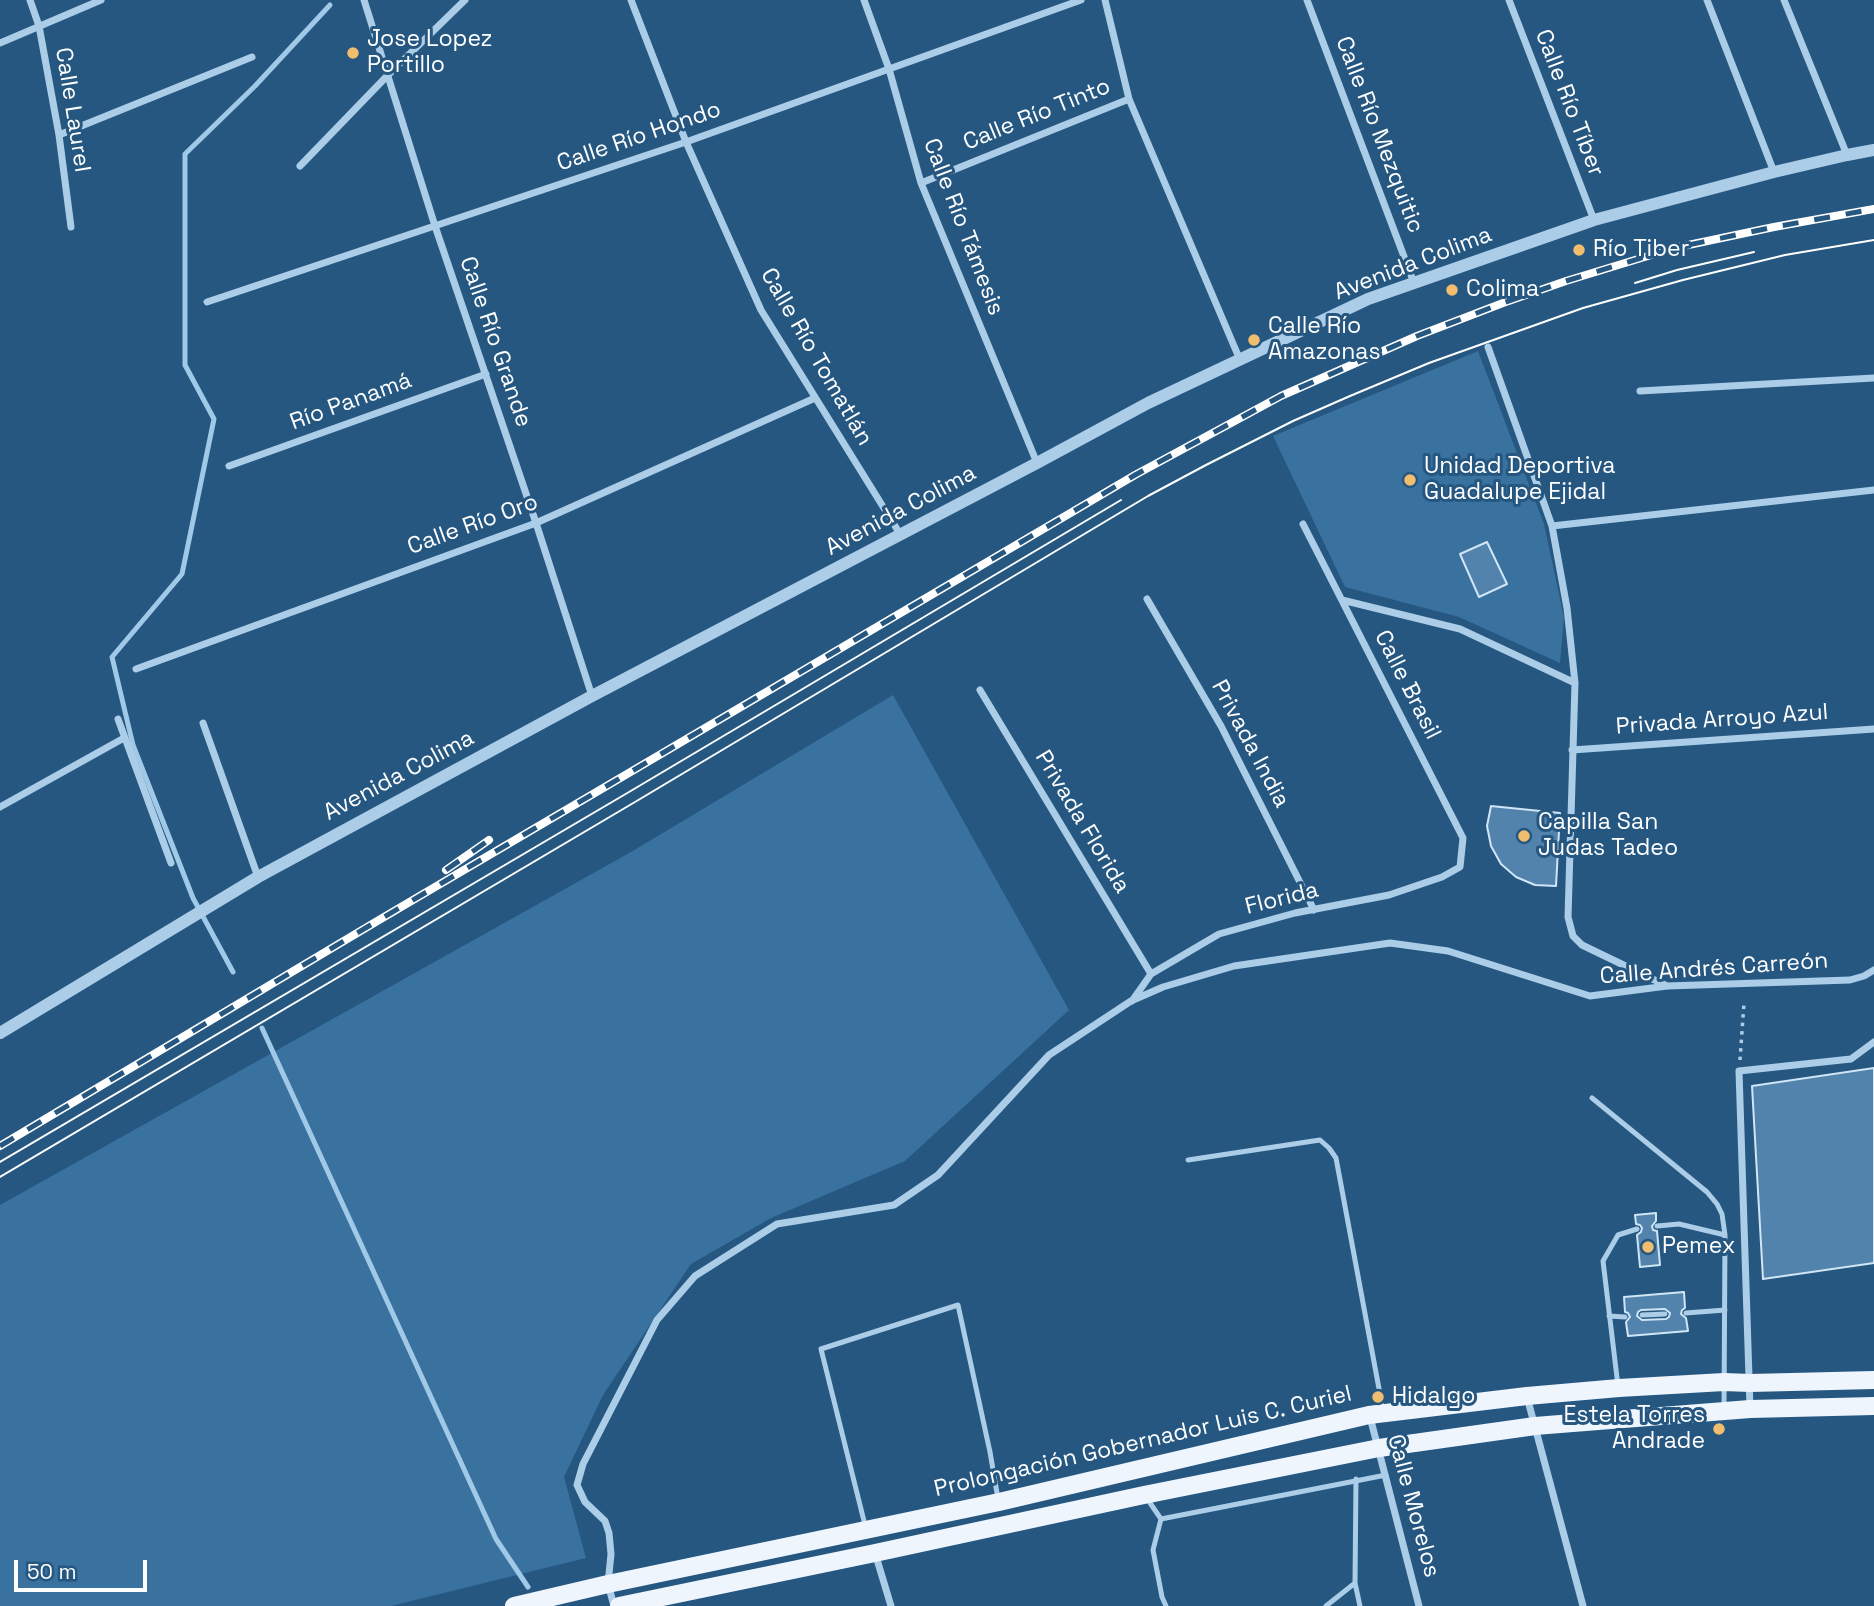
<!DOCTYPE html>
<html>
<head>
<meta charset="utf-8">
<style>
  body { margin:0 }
  #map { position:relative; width:1874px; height:1606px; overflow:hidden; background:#255781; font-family:"Space Grotesk",sans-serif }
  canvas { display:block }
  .scale { position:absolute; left:14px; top:1560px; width:133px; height:32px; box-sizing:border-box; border:4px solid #fff; border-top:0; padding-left:9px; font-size:21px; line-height:24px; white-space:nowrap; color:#fff; -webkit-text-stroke:5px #255781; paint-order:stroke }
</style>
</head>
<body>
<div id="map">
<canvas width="1874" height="1606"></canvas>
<div class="scale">50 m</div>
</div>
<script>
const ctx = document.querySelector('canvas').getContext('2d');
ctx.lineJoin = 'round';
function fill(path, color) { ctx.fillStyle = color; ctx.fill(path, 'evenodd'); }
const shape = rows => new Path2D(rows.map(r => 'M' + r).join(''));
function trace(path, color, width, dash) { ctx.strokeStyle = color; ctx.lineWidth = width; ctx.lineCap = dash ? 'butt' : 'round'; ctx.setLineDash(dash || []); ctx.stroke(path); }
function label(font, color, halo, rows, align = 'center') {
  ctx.font = font + ' "Space Grotesk",sans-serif'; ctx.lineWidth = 6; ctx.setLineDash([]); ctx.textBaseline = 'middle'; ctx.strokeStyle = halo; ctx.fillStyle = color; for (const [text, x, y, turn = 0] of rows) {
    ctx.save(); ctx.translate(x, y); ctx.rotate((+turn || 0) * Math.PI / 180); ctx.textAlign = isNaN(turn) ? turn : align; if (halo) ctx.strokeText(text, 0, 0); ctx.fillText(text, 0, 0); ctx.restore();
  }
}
fill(shape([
  [1478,351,1544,524,1564,617,1560,663,1459,617,1345,587,1273,436],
  [893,695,1069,1010,905,1161,771,1218,691,1264,603,1395,564,1477,586,1558,391,1606,0,1606,0,1205,631,852]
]), '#39719f');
trace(shape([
  [233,972,193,898,133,745,112,657,182,574,214,419,185,365,185,154,255,86,330,5],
  [262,1028,496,1539,528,1587]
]), '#a0c9e8', 5);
const building = shape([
  [1487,542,1507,584,1479,597,1460,554,1487,542],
  [1491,806,1560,813,1556,886,1535,885,1516,877,1501,864,1491,846,1487,826,1491,806],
  [1874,1068,1874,1263,1763,1279,1752,1086,1874,1068],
  [1656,1213,1656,1221,1652,1226,1653,1230,1657,1231,1660,1265,1640,1267,1637,1235,1641,1232,1642,1228,1640,1225,1636,1224,1635,1215,1656,1213],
  [1684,1292,1685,1308,1682,1310,1681,1314,1686,1318,1688,1331,1628,1336,1626,1322,1630,1317,1628,1313,1625,1312,1624,1297,1684,1292],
  [1665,1309,1670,1313,1669,1317,1666,1319,1642,1320,1637,1316,1638,1312,1641,1310,1665,1309]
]);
fill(building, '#5183ac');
trace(building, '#d0e5f5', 2);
trace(shape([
  [1740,1060,1744,1003]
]), '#accde7', 3.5, [3.5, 5]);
trace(shape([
  [1592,1098,1707,1192,1717,1204,1722,1214,1725,1235],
  [1188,1160,1320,1140,1329,1148,1336,1158,1380,1394,1382,1411],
  [1657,1226,1679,1224,1725,1235,1724,1407],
  [1686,1313,1725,1310],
  [1642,1315,1665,1314],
  [1609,1316,1625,1317],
  [1618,1386,1603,1261,1618,1235,1637,1229],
  [1356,1479,1355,1583,1360,1606],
  [1146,1497,1161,1519,1153,1550,1162,1597,1166,1606],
  [1161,1519,1386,1475],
  [866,1529,821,1349,958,1305,990,1452,998,1499],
  [1326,1606,1355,1583]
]), '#accde7', 5);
trace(shape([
  [30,0,39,26,59,135,71,227],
  [364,0,435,226,536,523,592,696],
  [631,0,686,142,761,310,900,534],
  [864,0,889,69,921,183,1037,463],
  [1105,0,1129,99,1240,360],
  [1307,0,1414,283],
  [1509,0,1594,220],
  [1707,0,1774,172],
  [1784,0,1847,155],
  [0,43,101,0],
  [59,135,252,57],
  [300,166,387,76,465,0],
  [921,183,1129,99],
  [207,302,686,142,1081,0],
  [1488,347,1552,526,1567,608,1575,683,1568,917,1573,936,1582,945,1667,986],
  [1640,391,1874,378],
  [229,466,486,374],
  [1552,526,1874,490],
  [1147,599,1221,726,1314,910],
  [1342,600,1460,629,1575,683],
  [136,669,536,523,815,398],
  [980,690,1151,974],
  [118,719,171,863],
  [203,723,258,877],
  [1572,750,1874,729],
  [0,807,124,738],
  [1132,1001,1151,974,1219,934,1295,913,1389,895,1442,877,1460,867,1463,838,1303,524],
  [1527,1397,1583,1606],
  [1750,1408,1739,1071,1851,1059,1874,1042],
  [1370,1417,1419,1606],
  [875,1553,891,1606],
  [614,1606,608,1584,611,1554,609,1533,605,1521,585,1502,577,1485,583,1464,657,1320,695,1276,777,1224,894,1205,938,1175,1049,1055,1131,1001,1163,987,1234,966,1390,943,1448,951,1590,996,1667,986,1850,980,1864,976,1874,970]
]), '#accde7', 7);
trace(shape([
  [0,1033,258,877,592,696,1037,463,1148,403,1368,299,1594,220,1774,172,1847,155,1874,150]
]), '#accde7', 12);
trace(shape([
  [514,1606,608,1584,999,1502,1369,1415,1527,1396,1619,1388,1724,1382,1750,1383,1874,1380],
  [619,1606,875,1553,1144,1495,1379,1448,1535,1426,1750,1409,1874,1406]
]), '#eef5fd', 18);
trace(shape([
  [1635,283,1677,270,1754,252],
  [0,1162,629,792,1121,500],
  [0,1177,635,802,1148,496,1206,465,1293,421,1350,396,1429,363,1583,308,1683,280,1785,255,1874,240]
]), '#fff', 2);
const rail = shape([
  [446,870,489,840],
  [0,1146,379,920,1135,475,1281,396,1417,336,1503,303,1566,281,1674,248,1774,227,1874,209]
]);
trace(rail, '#fff', 8);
trace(rail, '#255781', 5, [16]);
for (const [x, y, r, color] of [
  [353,53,7,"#f1be70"],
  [1579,250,7,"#f1be70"],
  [1452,290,7,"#f1be70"],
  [1254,340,7,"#f1be70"],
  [1410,480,7,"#f1be70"],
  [1524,836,7,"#f1be70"],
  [1648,1247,7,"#f1be70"],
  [1378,1397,7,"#f1be70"],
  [1719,1429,7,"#f1be70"]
]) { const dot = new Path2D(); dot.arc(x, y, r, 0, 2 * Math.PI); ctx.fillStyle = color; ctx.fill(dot); trace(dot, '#255781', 2.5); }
label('23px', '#fff', '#255781', [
  ["Jose Lopez",367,40],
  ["Portillo",367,66],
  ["Río Tiber",1593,250],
  ["Colima",1466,290],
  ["Calle Río",1268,327],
  ["Amazonas",1268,353],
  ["Unidad Deportiva",1424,467],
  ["Guadalupe Ejidal",1424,493],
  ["Capilla San",1538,823],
  ["Judas Tadeo",1538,849],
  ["Pemex",1662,1247],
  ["Hidalgo",1392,1397],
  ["Estela Torres",1705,1416,"right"],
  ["Andrade",1705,1442,"right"]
], 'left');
label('23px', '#fff', '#255781', [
  ["Calle Río Tíber",1569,103,69],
  ["Calle Laurel",72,110,81],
  ["Calle Río Tinto",1037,115,-22],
  ["Calle Río Mezquitic",1379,135,69],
  ["Calle Río Hondo",639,137,-19],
  ["Calle Río Támesis",963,227,69],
  ["Avenida Colima",1413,264,-21],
  ["Calle Río Grande",495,342,71],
  ["Calle Río Tomatlán",816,357,60],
  ["Río Panamá",351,402,-20],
  ["Avenida Colima",901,511,-28],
  ["Calle Río Oro",473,525,-20],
  ["Calle Brasil",1407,685,63],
  ["Privada Arroyo Azul",1722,720,-4],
  ["Privada India",1250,744,62],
  ["Avenida Colima",399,776,-28],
  ["Privada Florida",1082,822,59],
  ["Florida",1282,899,-14],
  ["Calle Andrés Carreón",1714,969,-4],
  ["Prolongación Gobernador Luis C. Curiel",1143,1442,-13],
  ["Calle Morelos",1413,1506,75]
]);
</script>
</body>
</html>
